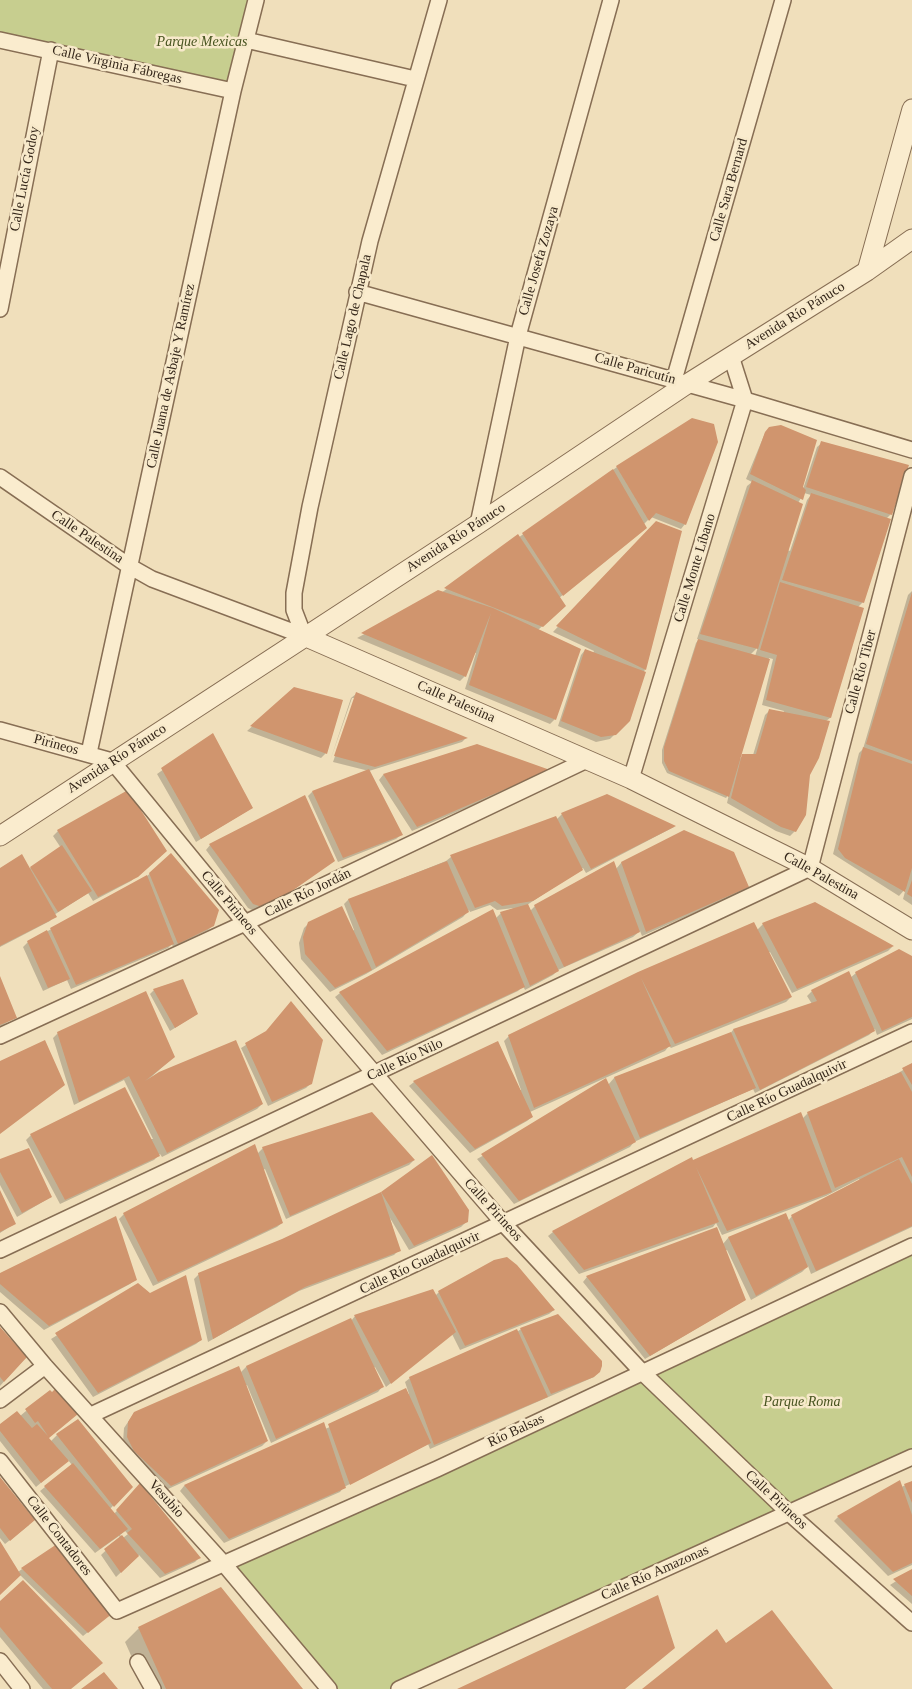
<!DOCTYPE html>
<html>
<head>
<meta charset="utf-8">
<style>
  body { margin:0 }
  canvas { display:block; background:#f0dfbb }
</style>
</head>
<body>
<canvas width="912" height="1689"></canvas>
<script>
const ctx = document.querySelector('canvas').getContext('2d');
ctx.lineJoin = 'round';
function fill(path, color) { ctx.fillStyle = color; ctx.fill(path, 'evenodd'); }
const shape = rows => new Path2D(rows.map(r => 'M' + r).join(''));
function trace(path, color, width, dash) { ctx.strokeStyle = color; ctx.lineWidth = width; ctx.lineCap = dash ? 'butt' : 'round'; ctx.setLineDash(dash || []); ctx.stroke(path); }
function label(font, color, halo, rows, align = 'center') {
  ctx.font = font + ' Georgia,serif'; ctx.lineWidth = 5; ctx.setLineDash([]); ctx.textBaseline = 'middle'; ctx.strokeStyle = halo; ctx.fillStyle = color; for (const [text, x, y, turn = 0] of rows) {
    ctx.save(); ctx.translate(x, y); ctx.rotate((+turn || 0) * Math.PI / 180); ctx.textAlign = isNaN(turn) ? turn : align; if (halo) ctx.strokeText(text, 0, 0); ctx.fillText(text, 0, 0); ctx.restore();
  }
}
fill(shape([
  [0,0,256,0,233,91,0,42],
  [912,1246,912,1456,393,1689,330,1689,224,1564]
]), '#c7ce8f');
fill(shape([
  [765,433,803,489,817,447,822,443,891,514,886,519,863,602,858,607,830,718,826,721,808,775,795,831,790,836,776,831,727,803,729,794,726,798,667,773,662,763,662,750,696,643,699,639,697,639,747,486,752,482,746,479],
  [804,493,811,495,807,500,790,551,787,550,798,503],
  [758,647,755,656,750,655],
  [769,658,773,659,762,705,784,711,783,713,770,710,765,715,753,755,743,755,739,760],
  [617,467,685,524,681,529,651,517,643,525,640,532,559,598,560,610,538,630,579,649,555,719,550,724,465,689,476,653,474,653,465,676,460,681,357,638,441,593],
  [656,523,681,532,645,669,629,720,610,739,596,742,558,726,581,655,585,650,593,653,594,651,553,632],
  [912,591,912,905,903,899,906,888,899,896,833,854,859,753,863,749,908,595],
  [295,688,326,753,321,758,247,731],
  [356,694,466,738,462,742,369,771,401,835,396,839,338,862,308,796,312,792,369,771,333,762,355,698,352,698,330,761,351,698],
  [212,735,252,808,196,842,157,774],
  [477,746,543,775,412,831,379,780,383,775],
  [562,814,674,827,586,873,583,868,527,905,530,911,535,906,616,869,621,863,684,831,748,886,743,891,642,936,640,931,633,937,558,970,553,975,525,990,523,986,518,991,382,1055,335,997,340,993,493,911,496,918,501,913,514,908,497,910,490,905,470,912,469,910,463,917,366,974,330,992,301,959,299,943,304,928,309,923,352,931,354,930,344,904,348,900,446,861,451,857,557,819],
  [58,831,161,856,131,881,93,901,88,893,54,915,50,921,0,947,0,869,29,869,61,848,53,836],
  [210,845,333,861,266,909,256,912,248,908,206,850],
  [171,855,213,925,208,930,173,947,172,944,168,948,71,989,67,980,43,991,23,947,28,942,147,876],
  [814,904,892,947,888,951,792,993,770,952,768,953,791,997,786,1002,671,1048,669,1046,665,1051,530,1112,532,1117,527,1121,470,1153,409,1086,414,1082,497,1042,520,1090,521,1090,504,1041,509,1036,639,973,757,930,763,924],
  [912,958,912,1019,877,1035,875,1029,869,1035,755,1093,753,1089,634,1142,630,1147,514,1204,477,1159,608,1085,614,1078,729,1035,733,1030,812,1004,807,996,812,991,850,978,856,973],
  [0,979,15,1017,0,1027],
  [154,990,197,1014,170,1031,150,994],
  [58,1033,168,1062,149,1079,262,1104,257,1109,162,1157,160,1154,154,1160,60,1204,26,1140,31,1135,153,1139,124,1080,74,1105,53,1038],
  [265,1033,311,1083,306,1088,268,1106,241,1048],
  [912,1065,912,1227,811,1274,808,1266,802,1272,751,1300,727,1250,725,1251,745,1300,645,1359,583,1282,587,1277,723,1244,728,1238,785,1214,788,1221,792,1216,860,1181,859,1179,826,1196,722,1235,716,1223,713,1227,579,1274,548,1236,553,1232,692,1161,802,1119,808,1113,898,1073],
  [263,1148,414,1160,409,1165,286,1219,265,1169,263,1170,282,1223,277,1227,153,1286,119,1219,124,1214,257,1154],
  [0,1160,51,1197,17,1217,0,1185],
  [0,1193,14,1224,0,1233],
  [382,1193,466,1222,461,1227,409,1250,390,1218,399,1250,394,1255,299,1291,208,1342,194,1279,199,1274,283,1240],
  [0,1275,135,1280,130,1284,44,1330,0,1292],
  [138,1285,201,1340,196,1344,93,1397,51,1339],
  [439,1292,554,1310,549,1314,460,1350,452,1334,386,1387,375,1367,373,1368,382,1387,378,1392,271,1443,247,1385,245,1386,267,1441,262,1446,166,1490,123,1442,124,1428,134,1413,240,1373,246,1367,351,1321,355,1316,435,1296],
  [0,1329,26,1357,0,1386],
  [521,1329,594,1377,430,1449,428,1444,344,1487,340,1492,224,1543,180,1491,184,1486,324,1423,325,1429,409,1394,405,1382,410,1378,517,1332],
  [50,1391,48,1438,51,1441,57,1435,131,1487,110,1509,114,1514,136,1490,199,1558,195,1562,160,1578,139,1555,116,1577,101,1555,120,1537,119,1536,95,1553,40,1491,72,1465,68,1460,36,1487,0,1441,0,1426,20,1416],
  [125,1531,128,1534,123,1538,120,1535],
  [0,1479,29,1525,5,1544,0,1538],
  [912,1482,912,1565,888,1576,834,1521,838,1517],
  [0,1543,18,1572,22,1569,107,1617,83,1636,20,1575,0,1594],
  [912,1571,912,1604,890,1585],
  [0,1603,71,1689,43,1689,0,1637],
  [139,1628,302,1689,146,1689,125,1642]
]), '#0003');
fill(shape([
  [692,418,714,424,718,442,686,525,656,513,649,521,616,466],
  [781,425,817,440,803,487,806,490,803,500,750,474,765,432,769,427],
  [821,441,909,465,892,515,806,487],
  [613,469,647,528,563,596,522,533],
  [752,480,803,504,758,649,700,634],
  [811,493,891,519,864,603,782,580],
  [656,521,682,531,646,670,556,626],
  [518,534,566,606,543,627,444,588],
  [780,582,864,608,831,718,766,700,777,655,760,650],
  [438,590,493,608,581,649,556,720,469,685,491,613,466,677,361,633],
  [912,592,912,761,866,744],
  [698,639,770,659,729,797,669,771,664,761,664,747],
  [585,649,646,672,630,721,616,735,601,737,561,721],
  [294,687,343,700,327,754,250,726],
  [356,692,468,738,375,767,334,756],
  [769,709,830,721,819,758,810,775,806,815,796,832,781,827,731,798,742,754,756,754],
  [213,733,253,808,201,839,161,768],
  [477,744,550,770,417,827,383,774],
  [863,747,912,764,912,868,905,892,845,858,838,849],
  [369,769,403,835,343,858,312,791],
  [128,790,167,851,138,877,98,897,57,830],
  [607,794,676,826,591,869,561,813],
  [305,795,335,861,272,905,262,907,253,904,209,844],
  [556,816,583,870,533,901,502,906,495,901,475,908,450,855],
  [684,830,734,852,749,887,646,932,621,862],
  [62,845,92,891,58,912,30,867],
  [171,853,219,910,214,926,178,944,149,873],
  [22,854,57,917,0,946,0,868],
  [447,861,469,912,376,967,348,899],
  [614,861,640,932,564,967,534,905],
  [147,875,174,944,76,985,50,928],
  [912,880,912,897,907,894],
  [815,902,894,946,797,989,762,923],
  [528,904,559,971,530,986,500,912],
  [342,906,372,970,335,988,305,954,303,937,308,922],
  [493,909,525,987,387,1051,339,992],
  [754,922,792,997,675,1044,641,978,671,1046,534,1108,508,1035,638,972],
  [47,930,70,979,48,988,27,941],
  [899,949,912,956,912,1017,882,1031,855,972],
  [849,971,875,1031,760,1090,733,1029,817,1001,811,990],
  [0,976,17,1018,0,1025],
  [183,979,198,1014,175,1028,153,989],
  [146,991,175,1057,145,1081,159,1072,236,1040,263,1104,167,1153,129,1076,79,1102,57,1032],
  [291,1001,323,1040,312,1084,272,1102,245,1043,266,1031],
  [731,1032,756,1088,640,1138,614,1077],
  [45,1040,65,1085,0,1134,0,1061],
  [498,1041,533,1117,475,1149,413,1081],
  [912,1063,912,1085,902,1068],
  [901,1072,912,1092,912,1177,902,1157,835,1188,807,1112],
  [606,1078,636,1142,519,1201,481,1154],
  [125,1087,160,1156,65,1200,30,1134],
  [372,1112,415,1160,290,1216,262,1147],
  [801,1112,832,1192,727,1231,696,1167,719,1222,584,1270,552,1231,692,1157,693,1160],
  [255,1144,283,1223,158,1282,123,1213],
  [29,1148,52,1197,22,1213,0,1172,0,1159],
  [432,1155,469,1210,468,1222,414,1246,381,1192,401,1251,305,1287,213,1339,198,1273,282,1239,381,1192],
  [899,1159,912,1184,912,1226,816,1271,791,1215],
  [0,1190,16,1224,0,1232],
  [786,1213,808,1267,756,1296,728,1237],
  [116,1216,137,1280,49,1326,0,1284,0,1273],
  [717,1227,746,1300,650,1356,586,1276],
  [507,1257,517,1265,555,1310,465,1346,438,1291,494,1260],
  [186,1275,202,1340,98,1393,55,1333,138,1283,150,1293],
  [433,1289,456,1332,391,1384,354,1315],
  [558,1314,602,1361,602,1366,600,1372,594,1377,551,1394,520,1328],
  [351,1318,384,1387,276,1439,246,1366],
  [0,1327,27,1357,4,1382,0,1377],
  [517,1329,548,1397,434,1445,409,1377],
  [239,1366,268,1441,171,1486,134,1451,127,1437,128,1422,134,1412],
  [406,1388,431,1443,350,1485,328,1424],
  [55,1389,78,1414,49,1438,69,1461,41,1483,0,1431,0,1424,17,1411,32,1428,37,1424,48,1436,38,1421,35,1423,25,1409,50,1390,52,1392],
  [78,1419,133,1487,114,1507,56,1434],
  [324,1422,346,1488,229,1539,184,1485],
  [73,1463,128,1529,100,1549,44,1486],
  [0,1477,35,1520,10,1541,0,1528],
  [900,1480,912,1515,912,1563,893,1572,837,1516],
  [912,1481,912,1503,904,1484],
  [140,1483,201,1558,165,1574,127,1533,132,1529,116,1510],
  [122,1535,139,1556,121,1573,104,1549],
  [0,1541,21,1575,0,1595],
  [57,1544,113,1613,88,1633,21,1568],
  [912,1569,912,1596,893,1579],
  [23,1580,103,1663,71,1689,52,1689,0,1627,0,1601],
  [221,1587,303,1689,166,1689,138,1627],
  [658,1595,675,1648,625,1689,457,1689],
  [772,1610,833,1689,642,1689,717,1629,726,1643],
  [104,1672,118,1689,81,1689]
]), '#d0956e');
const minor = shape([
  [0,40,233,91],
  [246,40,415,79],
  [357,292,745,400,912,450],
  [0,309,51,50],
  [674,380,783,0],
  [0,477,129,566,152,579,304,636],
  [478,524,518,336,611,0],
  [304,636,294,610,294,593,310,507,370,241,439,0],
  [0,730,112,761,245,923,504,1224,642,1372,789,1513,912,1623],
  [89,753,233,91,256,0],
  [631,779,745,400,731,356],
  [0,1036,245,923,587,760],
  [0,1250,810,868,912,476],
  [0,1312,45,1366,224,1564,329,1689],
  [0,1400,45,1366],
  [91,1415,912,1032],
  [0,1461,117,1611,437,1469,912,1246],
  [0,1661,22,1689],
  [138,1662,153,1689],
  [399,1689,912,1457]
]);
const tertiary = shape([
  [867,271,912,109],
  [304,636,631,779,810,868,912,930],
  [0,836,478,524,687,384,867,271,912,239]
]);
trace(minor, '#876e54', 18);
trace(tertiary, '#876e54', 21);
trace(minor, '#faecce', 15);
trace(tertiary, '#faecce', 19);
label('italic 14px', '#47531f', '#f7e9ca', [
  ["Parque Mexicas",202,42],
  ["Parque Roma",802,1402]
]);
label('14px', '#35271a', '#f7e9ca', [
  ["Calle Virginia Fábregas",117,65,13],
  ["Calle Lucía Godoy",25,179,-79],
  ["Calle Sara Bernard",729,190,-74],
  ["Calle Josefa Zozaya",539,261,-74],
  ["Avenida Río Pánuco",795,316,-32],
  ["Calle Lago de Chapala",353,317,-77],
  ["Calle Paricutín",635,369,16],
  ["Calle Juana de Asbaje Y Ramírez",171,376,-78],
  ["Calle Palestina",87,537,34],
  ["Avenida Río Pánuco",456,538,-33],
  ["Calle Monte Líbano",695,568,-73],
  ["Calle Río Tiber",861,672,-75],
  ["Calle Palestina",456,702,24],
  ["Pirineos",56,745,15],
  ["Avenida Río Pánuco",117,759,-33],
  ["Calle Palestina",821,876,29],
  ["Calle Río Jordán",308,893,-26],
  ["Calle Pirineos",229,903,50],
  ["Calle Río Nilo",405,1060,-25],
  ["Calle Río Guadalquivir",787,1091,-25],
  ["Calle Pirineos",493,1210,48],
  ["Calle Río Guadalquivir",420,1263,-25],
  ["Río Balsas",516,1431,-25],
  ["Vesubio",166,1499,48],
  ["Calle Pirineos",776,1500,43],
  ["Calle Contadores",59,1536,52],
  ["Calle Río Amazonas",655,1573,-24]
]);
</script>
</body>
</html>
